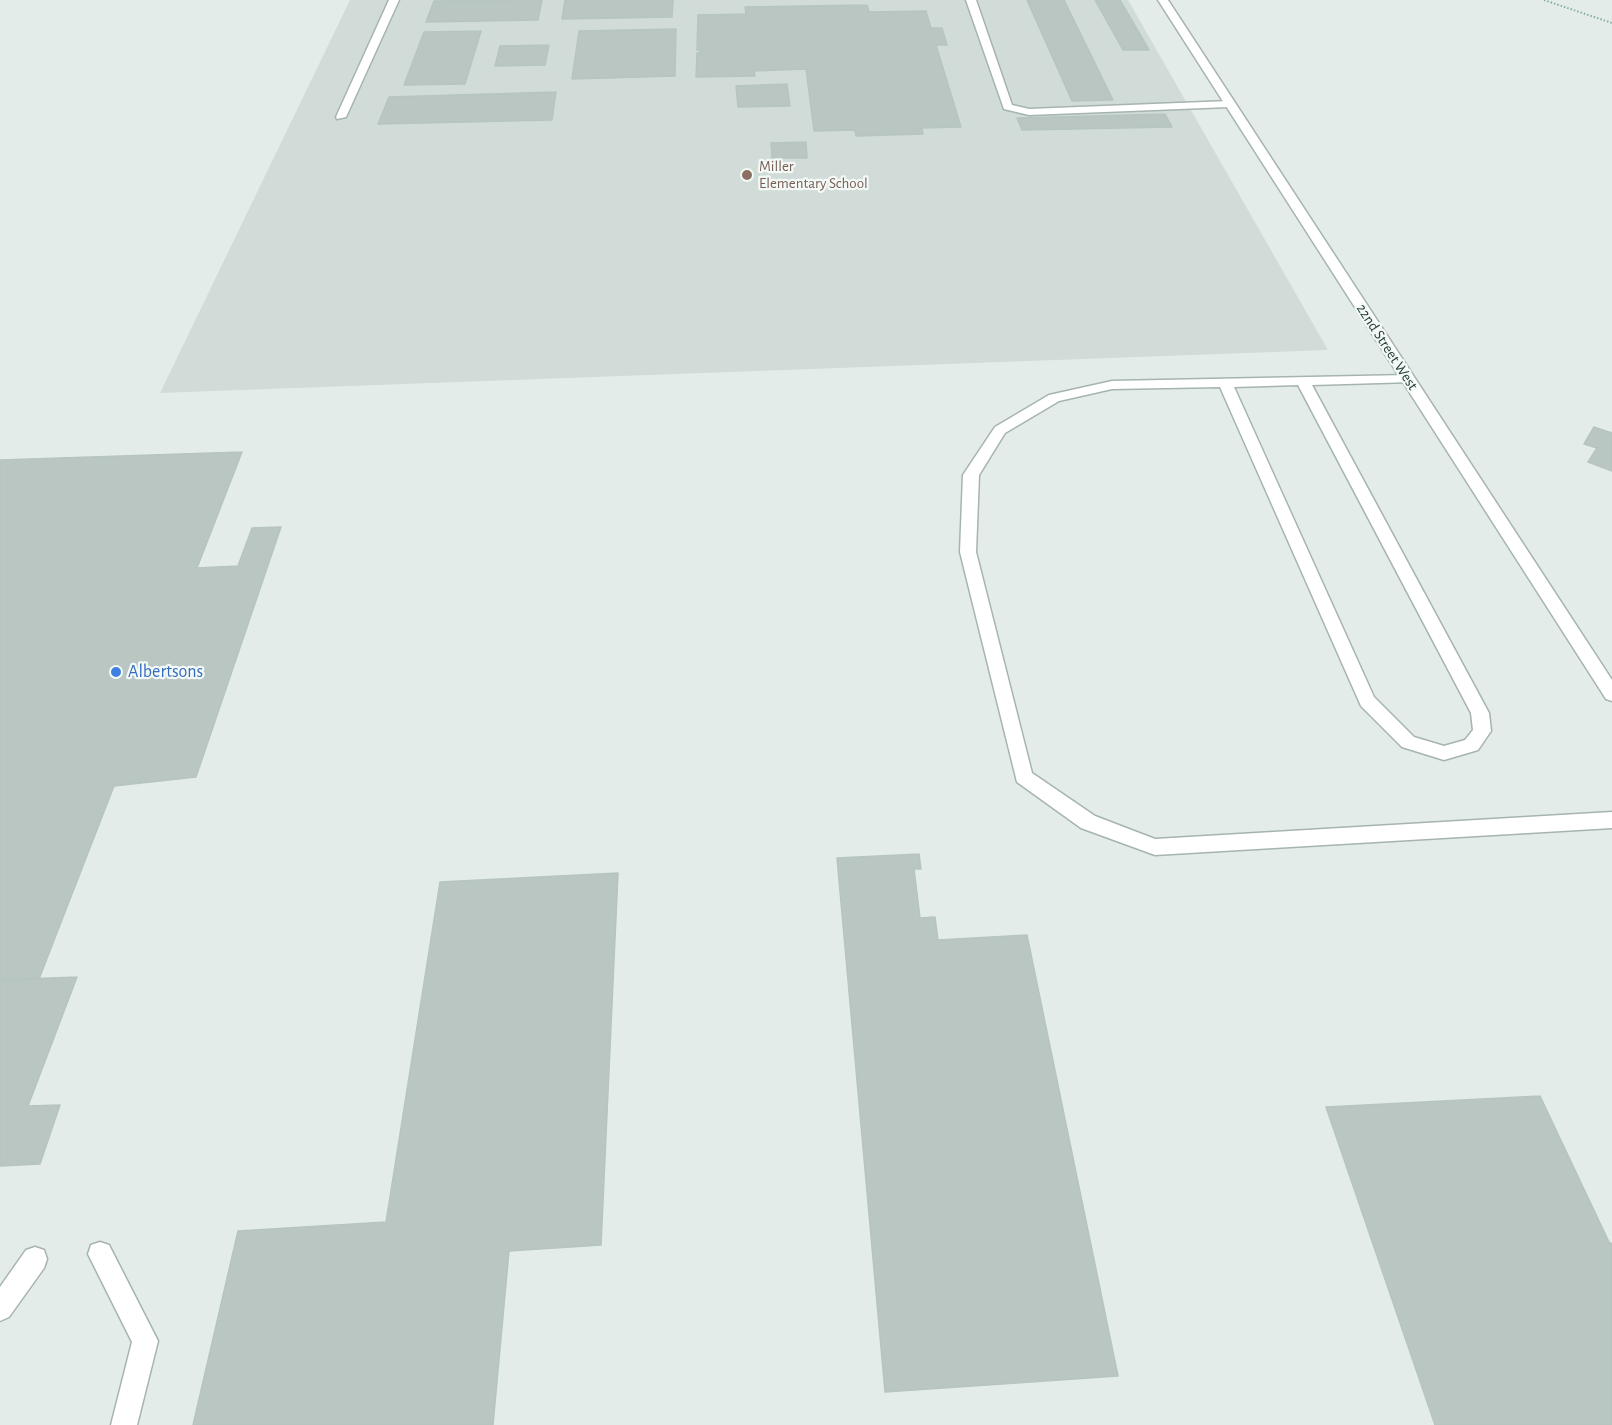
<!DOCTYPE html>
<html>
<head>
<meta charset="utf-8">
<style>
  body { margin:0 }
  canvas { display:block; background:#e3ece9 }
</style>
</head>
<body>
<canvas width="1612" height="1425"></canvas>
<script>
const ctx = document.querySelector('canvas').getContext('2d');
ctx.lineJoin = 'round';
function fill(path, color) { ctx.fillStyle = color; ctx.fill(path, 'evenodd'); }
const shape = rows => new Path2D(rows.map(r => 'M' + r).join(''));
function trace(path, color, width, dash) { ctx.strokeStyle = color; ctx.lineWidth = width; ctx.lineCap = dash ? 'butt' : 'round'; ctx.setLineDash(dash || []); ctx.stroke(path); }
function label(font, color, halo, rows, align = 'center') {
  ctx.font = font + ' "Alegreya Sans",sans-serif'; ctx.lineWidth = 4.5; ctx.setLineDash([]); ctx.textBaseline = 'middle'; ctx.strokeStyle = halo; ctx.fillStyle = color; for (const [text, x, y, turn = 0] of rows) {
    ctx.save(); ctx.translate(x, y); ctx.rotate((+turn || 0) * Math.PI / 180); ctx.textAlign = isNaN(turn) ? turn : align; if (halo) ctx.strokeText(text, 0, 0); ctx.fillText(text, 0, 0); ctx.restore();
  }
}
fill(shape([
  [350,0,1128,0,1328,350,160,393]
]), '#d1dcd8');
const building = shape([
  [542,0,538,20,426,22,434,1,542,0],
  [565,0,673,0,672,17,562,19,565,0],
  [1027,0,1064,0,1113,100,1072,101,1027,0],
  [1095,0,1120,0,1149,50,1123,50,1095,0],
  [867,5,869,12,926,11,931,28,942,28,947,45,936,45,961,127,922,128,923,134,856,136,855,130,814,131,806,69,754,71,755,76,696,77,697,53,701,52,701,50,697,50,698,15,746,14,745,7,867,5],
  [676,29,675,76,572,79,579,31,676,29],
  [481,31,465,84,404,85,424,32,481,31],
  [549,45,545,65,495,66,500,46,549,45],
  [787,84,790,106,738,107,736,86,787,84],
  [556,92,552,120,378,124,389,97,556,92],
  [1165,114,1172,127,1022,130,1017,118,1165,114],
  [806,142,807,158,772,158,771,143,806,142],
  [1594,427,1612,433,1612,471,1588,462,1597,448,1584,444,1594,427],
  [242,452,197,568,238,566,252,528,281,527,196,777,114,786,39,979,0,980,0,460,242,452],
  [919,854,921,869,914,869,920,918,935,917,938,940,1027,935,1118,1376,885,1392,837,858,919,854],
  [618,873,601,1245,509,1251,493,1425,193,1425,238,1231,386,1222,440,882,618,873],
  [77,977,28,1106,60,1105,40,1164,0,1166,0,980,77,977],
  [1540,1096,1609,1242,1612,1244,1612,1425,1435,1425,1326,1107,1540,1096]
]);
fill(building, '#b9c6c2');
trace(building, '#b6c5c0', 1.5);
const lane = shape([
  [389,0,399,0,346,117,337,119,336,117,389,0],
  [966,0,976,0,1012,105,1029,109,1229,101,1234,104,1229,107,1029,115,1004,109,966,0],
  [1408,375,1415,379,1413,382,1312,385,1489,713,1491,731,1478,750,1444,760,1402,747,1361,706,1220,387,1112,389,1059,401,1005,433,979,475,976,552,1032,773,1095,816,1155,839,1612,812,1612,828,1155,855,1081,828,1017,782,960,552,963,475,995,427,1049,395,1112,381,1408,375],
  [1298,385,1471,713,1473,730,1465,740,1444,746,1414,737,1374,697,1234,387,1298,385],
  [100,1242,109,1245,158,1341,137,1425,111,1425,132,1342,88,1254,91,1245,100,1242],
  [35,1247,44,1250,47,1259,44,1268,9,1317,0,1321,0,1287,26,1250,35,1247]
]);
const street = shape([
  [1158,0,1168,0,1612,680,1612,701,1606,699,1158,0]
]);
trace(lane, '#a6b4b0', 3);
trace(street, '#a6b4b0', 3);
trace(shape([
  [1544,0,1612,23]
]), '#86ada4', 2, [1.5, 2]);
fill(lane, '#fff');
fill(street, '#fff');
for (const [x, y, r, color] of [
  [747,175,6,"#8d6e63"],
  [116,672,6,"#3f7fe0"]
]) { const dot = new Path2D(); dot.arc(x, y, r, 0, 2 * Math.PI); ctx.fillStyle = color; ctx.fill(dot); trace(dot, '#f3f9f6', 2); }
label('15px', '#785e54', '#f3f9f6', [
  ["Miller",759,166],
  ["Elementary School",759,183]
], 'left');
label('15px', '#243c38', '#f3f9f6', [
  ["22nd Street West",1387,347,57]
]);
label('18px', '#366cbe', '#f3f9f6', [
  ["Albertsons",128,672]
], 'left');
</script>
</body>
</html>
